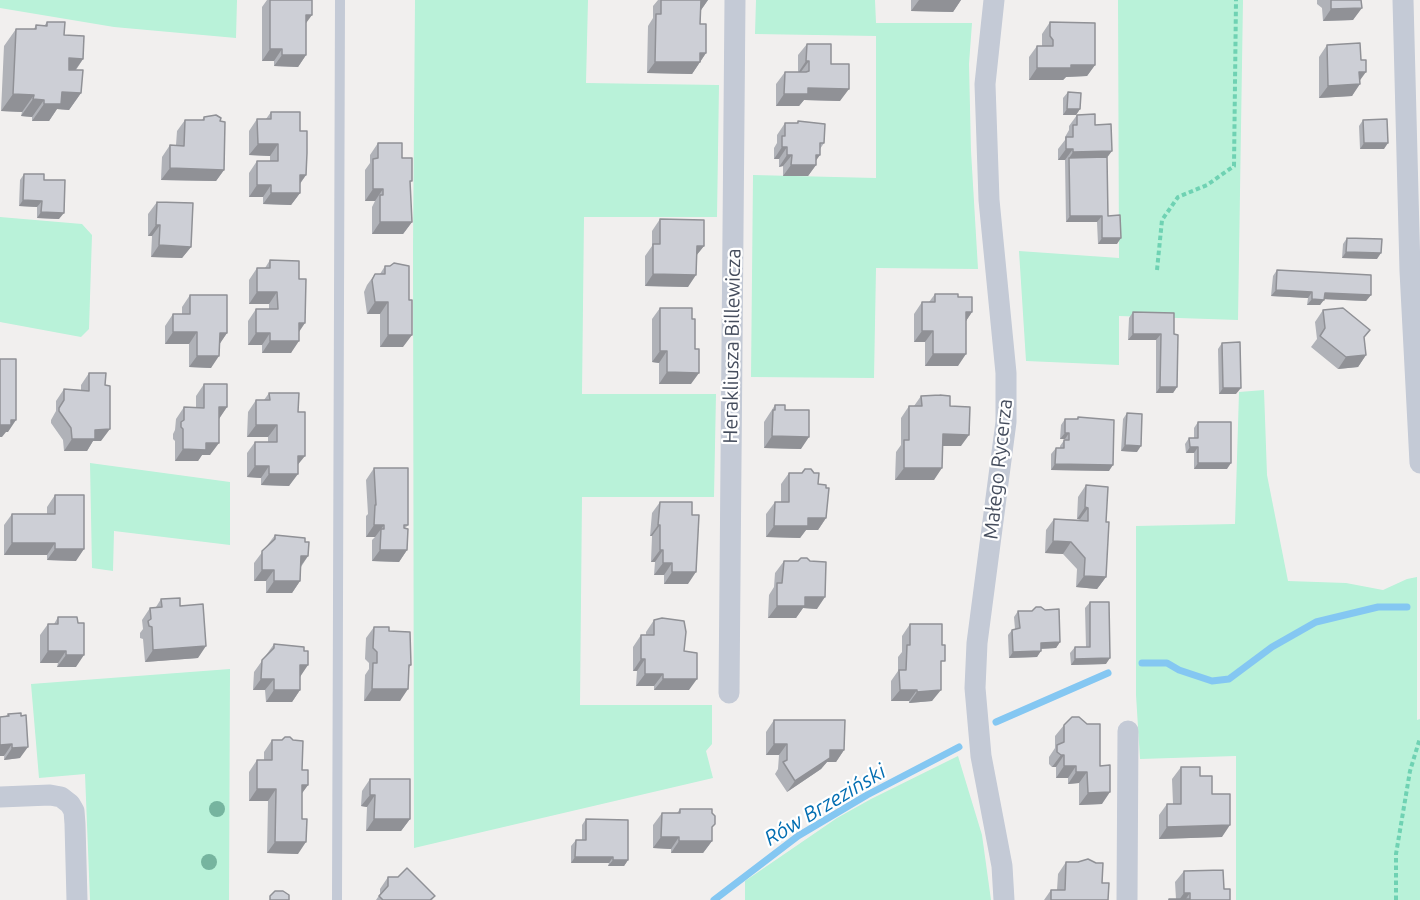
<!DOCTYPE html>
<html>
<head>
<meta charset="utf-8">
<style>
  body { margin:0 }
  canvas { display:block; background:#f1efee }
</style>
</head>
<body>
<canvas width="1420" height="900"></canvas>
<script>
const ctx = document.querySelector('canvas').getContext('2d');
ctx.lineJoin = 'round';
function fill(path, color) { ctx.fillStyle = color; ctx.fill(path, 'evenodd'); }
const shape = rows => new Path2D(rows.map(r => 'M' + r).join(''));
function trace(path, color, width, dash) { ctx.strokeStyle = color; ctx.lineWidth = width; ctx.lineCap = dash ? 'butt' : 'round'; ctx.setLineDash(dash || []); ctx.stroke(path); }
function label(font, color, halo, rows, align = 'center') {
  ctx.font = font + ' Ubuntu,sans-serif'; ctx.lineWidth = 4.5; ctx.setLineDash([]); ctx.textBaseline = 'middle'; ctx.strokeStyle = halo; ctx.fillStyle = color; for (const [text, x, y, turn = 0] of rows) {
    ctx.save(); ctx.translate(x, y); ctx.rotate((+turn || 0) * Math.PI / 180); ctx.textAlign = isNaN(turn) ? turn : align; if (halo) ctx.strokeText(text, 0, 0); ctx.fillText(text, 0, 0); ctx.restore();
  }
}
fill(shape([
  [0,0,237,0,236,38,114,27,0,8],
  [415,0,588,0,586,83,719,85,717,217,584,217,582,394,716,394,714,497,582,497,580,705,712,705,712,744,706,751,713,778,414,848,413,247],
  [756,0,875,0,876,23,972,23,969,64,971,151,978,269,876,268,874,378,751,377,753,175,876,178,876,36,755,34],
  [1118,0,1243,0,1238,320,1119,316,1119,365,1026,361,1019,251,1119,258],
  [0,217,82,224,92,235,89,329,81,337,0,322],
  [1264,390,1267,475,1288,581,1346,583,1383,590,1407,579,1417,577,1417,720,1420,719,1420,900,1236,900,1236,756,1140,759,1136,695,1136,526,1235,524,1239,392],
  [90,463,230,482,230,545,114,531,113,571,92,568],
  [230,669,229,900,90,900,85,774,39,778,31,684],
  [958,756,982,835,991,900,745,900,745,881,837,818,871,799]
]), '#b9f2d9');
trace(shape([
  [1142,663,1167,663,1179,670,1212,681,1229,679,1272,647,1316,622,1378,607,1407,607],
  [996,722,1108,673],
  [714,900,798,836,867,795,959,747]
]), '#84c7f2', 7);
trace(shape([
  [1157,270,1162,220,1178,197,1207,185,1234,166,1236,0],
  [1396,900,1396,854,1410,771,1420,738]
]), '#6fd2b3', 4, [4.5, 3]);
trace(shape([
  [337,900,340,0]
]), '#c4cad6', 10);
trace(shape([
  [994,0,985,84,989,200,1006,373,1006,422,977,643,975,688,981,756,1002,866,1004,900],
  [1403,0,1410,271,1420,463],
  [729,693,735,0],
  [0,797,50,795,61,797,70,804,74,811,75,824,77,900],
  [1127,900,1128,731]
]), '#c4cad6', 21);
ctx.fillStyle = '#76b49f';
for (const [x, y] of [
  [217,809],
  [209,862]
]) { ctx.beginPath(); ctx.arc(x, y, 8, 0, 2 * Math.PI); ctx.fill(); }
fill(shape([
  [267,0,312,0,306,22,306,55,298,67,274,66,274,61,262,61,262,7],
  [658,0,708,0,701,10,700,24,706,53,692,74,647,73,648,26,653,18,653,6],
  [911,0,961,0,953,12,911,11],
  [1317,0,1361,0,1353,20,1323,21,1322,8,1317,4],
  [47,22,64,35,83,59,76,70,81,93,69,110,57,109,49,121,32,121,32,117,21,116,22,112,1,111,4,46,16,29,34,29,36,25,44,26],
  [1050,22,1095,65,1087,76,1066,77,1063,80,1029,80,1029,57,1037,46,1042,46,1042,34],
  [807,44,831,64,840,101,804,100,799,106,776,106,776,84,785,72,798,72,798,55],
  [1327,45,1360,80,1352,96,1319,98,1319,57],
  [1068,92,1080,109,1076,115,1063,115,1063,98],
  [271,112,300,131,306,175,300,184,300,193,291,205,263,204,263,197,249,197,249,173,257,161,270,161,270,156,249,155,249,131,257,119,266,119],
  [1077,115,1095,125,1107,157,1108,216,1117,244,1098,244,1097,222,1066,222,1065,160,1058,160,1058,149,1065,140,1065,137,1069,130,1069,126],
  [204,117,224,170,216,181,161,180,162,157,170,145,176,145,177,131,185,120,202,120],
  [1363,120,1384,149,1360,149,1359,126],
  [798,121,824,143,820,149,816,160,816,165,808,176,783,176,783,166,779,167,779,159,774,159,774,148,777,143,777,135,785,123,797,123],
  [378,143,402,158,410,184,412,222,403,234,372,234,372,207,375,201,365,201,365,170,370,163,370,155],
  [24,174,44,180,59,219,37,218,37,207,19,206,20,180],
  [157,202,191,247,182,258,151,257,152,236,148,236,148,214],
  [660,219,704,246,696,256,688,287,645,286,645,256,652,246,652,231],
  [1347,238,1377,259,1342,258,1343,244],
  [270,260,299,332,291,353,262,353,262,345,248,345,248,321,256,309,269,309,269,304,249,304,249,280,257,268,265,268],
  [385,266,403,347,380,347,380,314,367,314,364,292,367,285,375,274,380,274],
  [1277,270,1371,295,1366,301,1324,299,1320,305,1307,305,1308,298,1271,296,1273,276],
  [935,294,958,297,972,312,966,321,958,366,925,366,925,342,914,342,914,314,922,302,929,302],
  [190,295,227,333,219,344,211,368,189,367,189,344,165,344,165,326,173,314,182,314,182,307],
  [660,308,691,384,659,384,659,363,652,362,652,319],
  [1323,310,1370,330,1364,338,1366,355,1358,367,1338,369,1311,347,1317,339,1315,322],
  [1133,312,1174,334,1177,387,1173,393,1156,393,1156,340,1128,340,1129,318],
  [1222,343,1236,394,1219,394,1218,349],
  [89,373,101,441,93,441,87,451,64,451,63,440,51,423,51,420,56,411,56,401,64,389,81,390,81,385],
  [204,384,227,407,219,418,210,455,202,455,198,461,175,461,175,441,173,439,173,434,175,430,176,419,184,407,196,407,196,396],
  [269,393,298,465,289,486,261,485,261,478,247,477,247,453,255,442,268,442,268,437,247,437,248,412,256,400,264,400],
  [921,396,950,406,961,446,942,446,934,480,895,480,896,452,901,445,901,418,909,406,914,406],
  [775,405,785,410,801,449,764,448,764,422],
  [1127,413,1137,452,1121,451,1123,419],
  [1078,417,1109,471,1051,470,1051,454,1056,448,1060,448,1060,446,1065,439,1060,439,1061,425,1065,419,1077,419],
  [1198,422,1227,469,1194,469,1194,453,1186,453,1185,444,1189,438,1194,438,1194,428],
  [374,468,408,525,405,528,407,550,399,562,372,561,372,540,375,537,366,537,366,516,368,514,366,480],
  [789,473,802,473,818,484,826,518,818,530,806,530,800,538,766,537,766,514,775,502,781,502,781,484],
  [1086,485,1106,522,1106,577,1097,589,1076,587,1077,569,1063,554,1045,553,1046,530,1054,519,1080,520,1077,519,1078,497],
  [55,495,76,561,47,560,47,555,4,555,4,525,12,514,47,514,47,507],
  [660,502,688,584,664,584,664,575,654,575,655,562,651,562,652,536,650,536,652,513],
  [275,535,305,542,308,556,301,567,300,581,292,593,266,593,266,581,254,581,254,563],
  [784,561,817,609,803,608,796,618,768,618,769,595,774,587,775,573],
  [161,599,180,606,198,658,145,662,143,639,140,638,140,633,143,629,142,620,150,608,156,607],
  [1090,602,1106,664,1071,665,1070,653,1075,647,1086,647,1085,608],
  [1018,611,1060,642,1056,648,1041,649,1037,657,1009,658,1008,635,1012,630,1015,629,1014,617],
  [58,617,76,667,57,667,58,663,40,663,40,635,48,624,54,624],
  [654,620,684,651,689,690,654,690,654,686,636,686,637,671,633,671,633,647,641,635,646,635,646,632],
  [910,624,941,667,932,701,909,703,909,701,891,701,891,681,898,671,898,657,902,652,902,636],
  [374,627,389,631,411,665,409,668,400,701,364,701,365,675,369,669,369,663,365,659,366,638],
  [274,644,300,676,300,690,292,702,266,702,265,690,253,690,254,672],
  [8,714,20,758,4,760,6,716],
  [774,720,844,750,836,762,827,762,821,769,787,792,775,774,778,769,779,755,766,755,766,732],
  [1064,725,1100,766,1102,804,1079,805,1079,783,1068,784,1068,778,1056,778,1056,767,1052,767,1049,764,1049,757,1055,748,1055,736],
  [272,740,302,770,308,785,302,793,298,854,267,853,268,801,249,801,249,772,257,760,264,760,264,752],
  [1181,767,1200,776,1212,794,1222,837,1159,839,1159,815,1167,804,1173,804,1172,779],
  [370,779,410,819,401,831,366,831,367,807,361,806,362,791],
  [680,809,712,828,712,841,703,853,671,853,671,849,653,848,653,825,662,813,677,813],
  [586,819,628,860,624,866,608,866,609,863,571,863,571,846,576,840,582,840,582,825],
  [1066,862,1102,883,1108,900,1044,900,1051,890,1057,890,1058,874],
  [1184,871,1224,889,1230,900,1168,900,1169,899,1176,899,1175,882],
  [388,877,435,896,432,900,376,900,380,894,380,889]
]), '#b0b2b8');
fill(shape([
  [700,0,708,0,701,10],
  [919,0,961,0,953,12,911,11],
  [1362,8,1353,20,1323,21,1331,9],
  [306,15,312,15,304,26],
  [270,49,282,49,274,61,262,61],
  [700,53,706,53,692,74,647,73,655,62],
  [282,55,306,55,298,67,274,66],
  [69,58,83,59,71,76,57,75],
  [806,61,809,61,800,73,798,73],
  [1071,65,1095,65,1087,76,1066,77,1063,80,1029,80,1037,68],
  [1359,72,1366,72,1358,83],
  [1360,84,1352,96,1319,98,1328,86],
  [808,88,849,89,840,101,804,100,799,106,776,106,784,94],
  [62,92,81,93,69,110,57,109,49,121,32,121,44,104],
  [13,94,34,95,22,112,1,111],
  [33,99,44,100,32,117,21,116],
  [1067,109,1080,109,1076,115,1063,115],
  [1364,143,1388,143,1384,149,1360,149],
  [258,144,278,144,270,156,249,155],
  [782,147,787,147,779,159,774,159],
  [1066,149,1073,149,1065,160,1058,160],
  [1112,151,1103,163,1069,158,1073,152],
  [787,155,792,155,783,166,779,167],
  [816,155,820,155,813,165,816,165,808,176,783,176,791,165],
  [170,168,224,170,216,181,161,180],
  [300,175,306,175,298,186],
  [257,185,271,185,263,197,249,197],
  [373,189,383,189,375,201,365,201],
  [271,193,300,193,291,205,263,204],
  [23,200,42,201,37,207,19,206],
  [41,212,64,213,59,219,37,218],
  [1070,216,1102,216,1097,222,1066,222],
  [380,222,412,222,403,234,372,234],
  [156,225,160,225,152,236,148,236],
  [1102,238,1121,238,1117,244,1098,244],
  [159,245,191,247,182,258,151,257],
  [697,246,704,246,695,257],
  [1346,252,1381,253,1377,259,1342,258],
  [653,274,696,275,688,287,645,286],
  [1276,290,1312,292,1308,298,1271,296],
  [257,292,277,292,269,304,249,304],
  [1325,293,1371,295,1366,301,1321,299],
  [1312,299,1324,300,1320,305,1307,305],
  [375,302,388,302,380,314,367,314],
  [966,312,972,312,964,324],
  [299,323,305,323,297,335],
  [922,331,933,331,925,342,914,342],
  [173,332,197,332,189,344,165,344],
  [220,333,227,333,219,345],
  [256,333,270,333,262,345,248,345],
  [1133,334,1161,334,1156,340,1128,340],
  [388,335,412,335,403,347,380,347],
  [270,341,299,341,291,353,262,353],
  [660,351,667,351,659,363,652,362],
  [933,354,966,354,958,366,925,366],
  [1366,355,1358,367,1338,369,1346,357],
  [197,356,219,356,211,368,189,367],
  [667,372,699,373,691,384,659,384],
  [1160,387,1177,387,1173,393,1156,393],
  [1223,388,1241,388,1236,394,1219,394],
  [219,407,227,407,219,419],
  [11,420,16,420,8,432,6,432,2,437,0,437,0,425],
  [256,425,277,425,268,437,247,437],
  [110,429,101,441,93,441,87,451,64,451,72,439,95,430],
  [1065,433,1069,433,1065,439,1060,439],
  [943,434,969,435,961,446,934,446],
  [772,436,809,437,801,449,764,448],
  [206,443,219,443,210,455,202,455,198,461,175,461,183,449],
  [1125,445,1141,446,1137,452,1121,451],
  [1190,447,1198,447,1194,453,1186,453],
  [298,456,305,456,296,467],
  [1198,463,1231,463,1227,469,1194,469],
  [1055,464,1113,465,1109,471,1051,470],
  [255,466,269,466,261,478,247,477],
  [904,468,942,468,934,480,895,480],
  [269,474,298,474,289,486,261,485],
  [1085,507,1088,508,1080,519,1077,519],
  [808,518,826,518,818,530,806,530,800,538,766,537,774,526],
  [374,525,384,525,375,537,366,537],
  [658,525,660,525,652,536,650,536],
  [1053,541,1071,542,1063,554,1045,553],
  [12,543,55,543,47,555,4,555],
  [55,549,84,549,76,561,47,560],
  [380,550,407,550,399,562,372,561],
  [660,550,663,550,655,562,651,562],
  [301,556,308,556,300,567],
  [663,563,672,563,664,575,654,575],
  [262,570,274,570,266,581,254,581],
  [672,572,696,572,688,584,664,584],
  [1084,576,1106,577,1097,589,1076,587],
  [274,581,300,581,292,593,266,593],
  [805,597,825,597,817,609,803,608,796,618,768,618,777,606],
  [1060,642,1056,648,1037,649,1041,643],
  [206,646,198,658,145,662,153,650],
  [48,651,66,651,58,663,40,663],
  [1041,651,1037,657,1009,658,1013,652],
  [66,655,84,655,76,667,57,667],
  [1110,658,1106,664,1071,665,1075,659],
  [641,659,645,659,637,671,633,671],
  [300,665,308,665,300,677],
  [645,674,663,674,654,686,636,686],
  [261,679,274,679,265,690,253,690],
  [663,679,697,679,689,690,654,690],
  [372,689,408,689,400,701,364,701],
  [274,690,300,690,292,702,266,702],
  [900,690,917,690,909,701,891,701],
  [941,690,932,701,909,703,917,692],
  [12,744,4,756,0,756,0,745],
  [774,744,787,744,779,755,766,755],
  [28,747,20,758,4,760,12,748],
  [830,750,844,750,836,762,827,762,821,769,787,792,795,781],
  [1061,755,1064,755,1056,767,1052,767],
  [1064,766,1076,766,1068,778,1056,778],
  [1076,772,1087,772,1079,783,1068,784],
  [302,785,308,785,300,796],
  [257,789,276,789,268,801,249,801],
  [1110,792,1102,804,1079,805,1088,793],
  [370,795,375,795,367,807,361,806],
  [374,819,410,819,401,831,366,831],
  [1230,825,1222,837,1159,839,1167,827],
  [661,837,679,837,671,849,653,848],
  [679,841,712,841,703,853,671,853],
  [275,842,306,842,298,854,267,853],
  [575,857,613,857,609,863,571,863],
  [613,860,628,860,624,866,608,866],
  [1184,893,1190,893,1185,900,1179,900]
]), '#909196');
const building = shape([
  [270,0,312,0,312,15,306,15,306,55,282,55,282,49,270,49,270,0],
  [661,0,701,0,700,24,706,24,706,53,700,53,700,62,655,62,656,14,661,14,661,0],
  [1331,0,1361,0,1362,8,1331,9,1331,0],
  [47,22,65,22,64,35,84,36,83,59,69,58,69,70,83,70,81,93,62,92,61,104,44,104,44,100,33,99,34,95,13,94,16,29,36,29,36,25,47,26,47,22],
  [1050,22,1095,23,1095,65,1071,65,1071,68,1037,68,1037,46,1053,46,1053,40,1050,36,1050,22],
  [1360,43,1361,60,1366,60,1366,72,1359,72,1360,84,1328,86,1327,45,1360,43],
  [807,44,831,44,831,64,849,64,849,89,808,88,808,94,784,94,785,72,806,72,809,71,809,61,806,61,807,44],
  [1068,92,1081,93,1080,109,1067,109,1068,92],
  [271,112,300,112,300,131,307,131,307,153,306,175,300,175,300,193,271,193,271,185,257,185,257,161,278,161,278,144,258,144,257,119,271,119,271,112],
  [1095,114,1095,125,1111,124,1112,151,1073,152,1073,149,1066,149,1066,137,1073,137,1073,125,1077,125,1077,115,1095,114],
  [216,115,221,118,220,121,225,122,224,170,170,168,170,145,184,146,185,120,204,120,204,117,216,115],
  [1387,119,1388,143,1364,143,1363,120,1387,119],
  [798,121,825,124,824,143,820,143,820,155,816,155,816,165,791,165,792,155,787,155,787,147,782,147,782,136,785,136,785,123,798,123,798,121],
  [378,143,402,143,402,158,412,158,412,181,410,181,412,222,380,222,380,195,383,195,383,189,373,189,373,159,378,158,378,143],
  [1107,157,1108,216,1120,215,1121,238,1102,238,1102,216,1070,216,1069,158,1107,157],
  [24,174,44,174,44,180,65,180,64,213,41,212,42,201,23,200,24,174],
  [157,202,193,203,191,247,159,245,160,225,156,225,157,202],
  [660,219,704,220,704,246,697,246,696,275,653,274,653,244,660,244,660,219],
  [1347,238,1382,239,1381,253,1346,252,1347,238],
  [270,260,299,261,299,279,306,279,305,323,299,323,299,341,270,341,270,333,256,333,256,309,278,309,277,292,257,292,257,268,270,268,270,260],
  [394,263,409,266,409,300,412,300,412,335,388,335,388,302,375,302,372,280,375,274,385,274,385,266,390,266,394,263],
  [1277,270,1371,275,1371,295,1325,293,1324,300,1312,299,1312,292,1276,290,1277,270],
  [935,294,958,294,958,297,972,297,972,312,966,312,966,354,933,354,933,331,922,331,922,302,935,302,935,294],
  [190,295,227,295,227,333,220,333,219,356,197,356,197,332,173,332,173,314,190,314,190,295],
  [660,308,692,308,692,319,695,319,695,349,699,349,699,373,667,372,667,351,660,351,660,308],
  [1343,308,1370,330,1364,337,1366,355,1346,357,1320,336,1325,328,1323,310,1343,308],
  [1133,312,1174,313,1174,334,1178,335,1177,387,1160,387,1161,334,1133,334,1133,312],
  [1240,342,1241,388,1223,388,1222,343,1240,342],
  [0,359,16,359,16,420,11,420,11,425,0,425,0,359],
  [89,373,106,373,105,385,110,386,110,429,95,430,95,439,72,439,71,428,59,411,59,408,64,400,64,389,89,391,89,373],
  [204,384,227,384,227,407,219,407,219,443,206,443,206,450,183,449,183,429,181,427,181,422,184,420,184,407,204,408,204,384],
  [269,393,299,393,298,412,305,412,305,456,298,456,298,474,269,474,269,466,255,466,255,442,277,442,277,425,256,425,256,400,270,400,269,393],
  [940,395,950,396,950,406,970,407,969,435,943,434,942,468,904,468,904,440,909,440,909,406,922,406,921,396,940,395],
  [775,405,785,405,785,410,809,410,809,437,772,436,773,410,775,410,775,405],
  [1127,413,1142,414,1141,446,1125,445,1127,413],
  [1078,417,1114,420,1113,465,1055,464,1056,448,1064,448,1064,440,1069,440,1069,433,1065,433,1065,419,1078,419,1078,417],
  [1198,422,1231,422,1231,463,1198,463,1198,447,1190,447,1189,438,1198,438,1198,422],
  [374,468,408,468,408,525,404,525,404,528,408,529,407,550,380,550,381,529,384,529,384,525,374,525,375,505,376,505,374,468],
  [805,469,811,469,814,473,819,473,818,484,826,485,826,488,829,488,826,518,808,518,808,526,774,526,775,502,789,502,789,473,802,473,805,469],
  [1086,485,1108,487,1106,522,1109,522,1106,577,1084,576,1085,558,1071,542,1053,541,1054,519,1088,521,1088,508,1085,507,1086,485],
  [55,495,84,495,84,549,55,549,55,543,12,543,12,514,55,514,55,495],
  [660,502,692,502,692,515,699,515,696,572,672,572,672,563,663,563,663,550,660,550,660,525,658,525,660,502],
  [275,535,305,538,305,542,309,542,308,556,301,556,300,581,274,581,274,570,262,570,262,551,275,539,275,535],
  [801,558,807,558,810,561,826,562,825,597,805,597,805,606,777,606,777,583,782,583,784,561,798,561,801,558],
  [180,598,180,606,203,604,206,646,153,650,152,627,149,626,148,621,151,619,150,608,162,607,161,599,180,598],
  [1090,602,1109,602,1110,658,1075,659,1075,647,1090,647,1090,602],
  [1036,607,1041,607,1045,610,1059,609,1060,642,1041,643,1041,651,1013,652,1012,630,1020,628,1018,611,1032,611,1036,607],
  [58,617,77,617,78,623,84,623,84,655,66,655,66,651,48,651,48,624,58,624,58,617],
  [662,618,684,621,686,632,684,651,697,653,697,679,663,679,663,674,645,674,645,659,641,659,641,635,654,635,654,620,662,618],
  [910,624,942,624,942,645,945,645,945,661,941,661,941,690,917,692,917,690,900,690,899,670,906,670,907,645,910,645,910,624],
  [374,627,389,627,389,631,410,632,411,665,409,665,408,689,372,689,373,663,377,663,377,652,373,648,374,627],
  [274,644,304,647,304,651,308,651,308,665,300,665,300,690,274,690,274,679,261,679,262,660,274,648,274,644],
  [21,713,21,716,26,715,28,747,12,748,12,744,0,745,0,717,9,716,8,714,21,713],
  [1072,717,1079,717,1087,724,1100,724,1100,766,1110,765,1110,792,1088,793,1087,772,1076,772,1076,766,1064,766,1064,755,1061,755,1057,752,1057,745,1064,742,1064,725,1072,717],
  [774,720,845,720,844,750,830,750,830,758,795,781,783,762,787,760,787,744,774,744,774,720],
  [285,737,290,737,293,740,303,741,302,770,308,770,308,785,302,785,302,819,307,819,306,842,275,842,276,789,257,789,257,760,272,760,272,740,282,740,285,737],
  [1181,767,1200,767,1200,776,1212,776,1212,794,1230,794,1230,825,1167,827,1167,804,1181,804,1181,767],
  [370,779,410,779,410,819,374,819,375,795,370,795,370,779],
  [680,809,712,809,712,813,715,816,715,824,712,827,712,841,679,841,679,837,661,837,662,813,680,813,680,809],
  [586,819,628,820,628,860,613,860,613,857,575,857,576,840,586,840,586,819],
  [1088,859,1096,863,1103,863,1102,883,1109,883,1108,900,1051,900,1051,890,1065,890,1066,862,1078,862,1088,859],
  [407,868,435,896,430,900,383,900,379,896,388,886,388,877,398,877,407,868],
  [1223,870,1224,889,1230,889,1230,900,1169,900,1169,899,1190,899,1190,893,1184,893,1184,871,1223,870],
  [275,891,283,891,289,895,289,900,270,900,270,896,275,891]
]);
fill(building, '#cdcfd6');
trace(building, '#909196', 1.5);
label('20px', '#454d5d', '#fff', [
  ["Herakliusza Billewicza",732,346,-89],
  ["Małego Rycerza",998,469,-84]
]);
label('italic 21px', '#036eb2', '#fff', [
  ["Rów Brzeziński",825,805,-31]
]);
</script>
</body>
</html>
